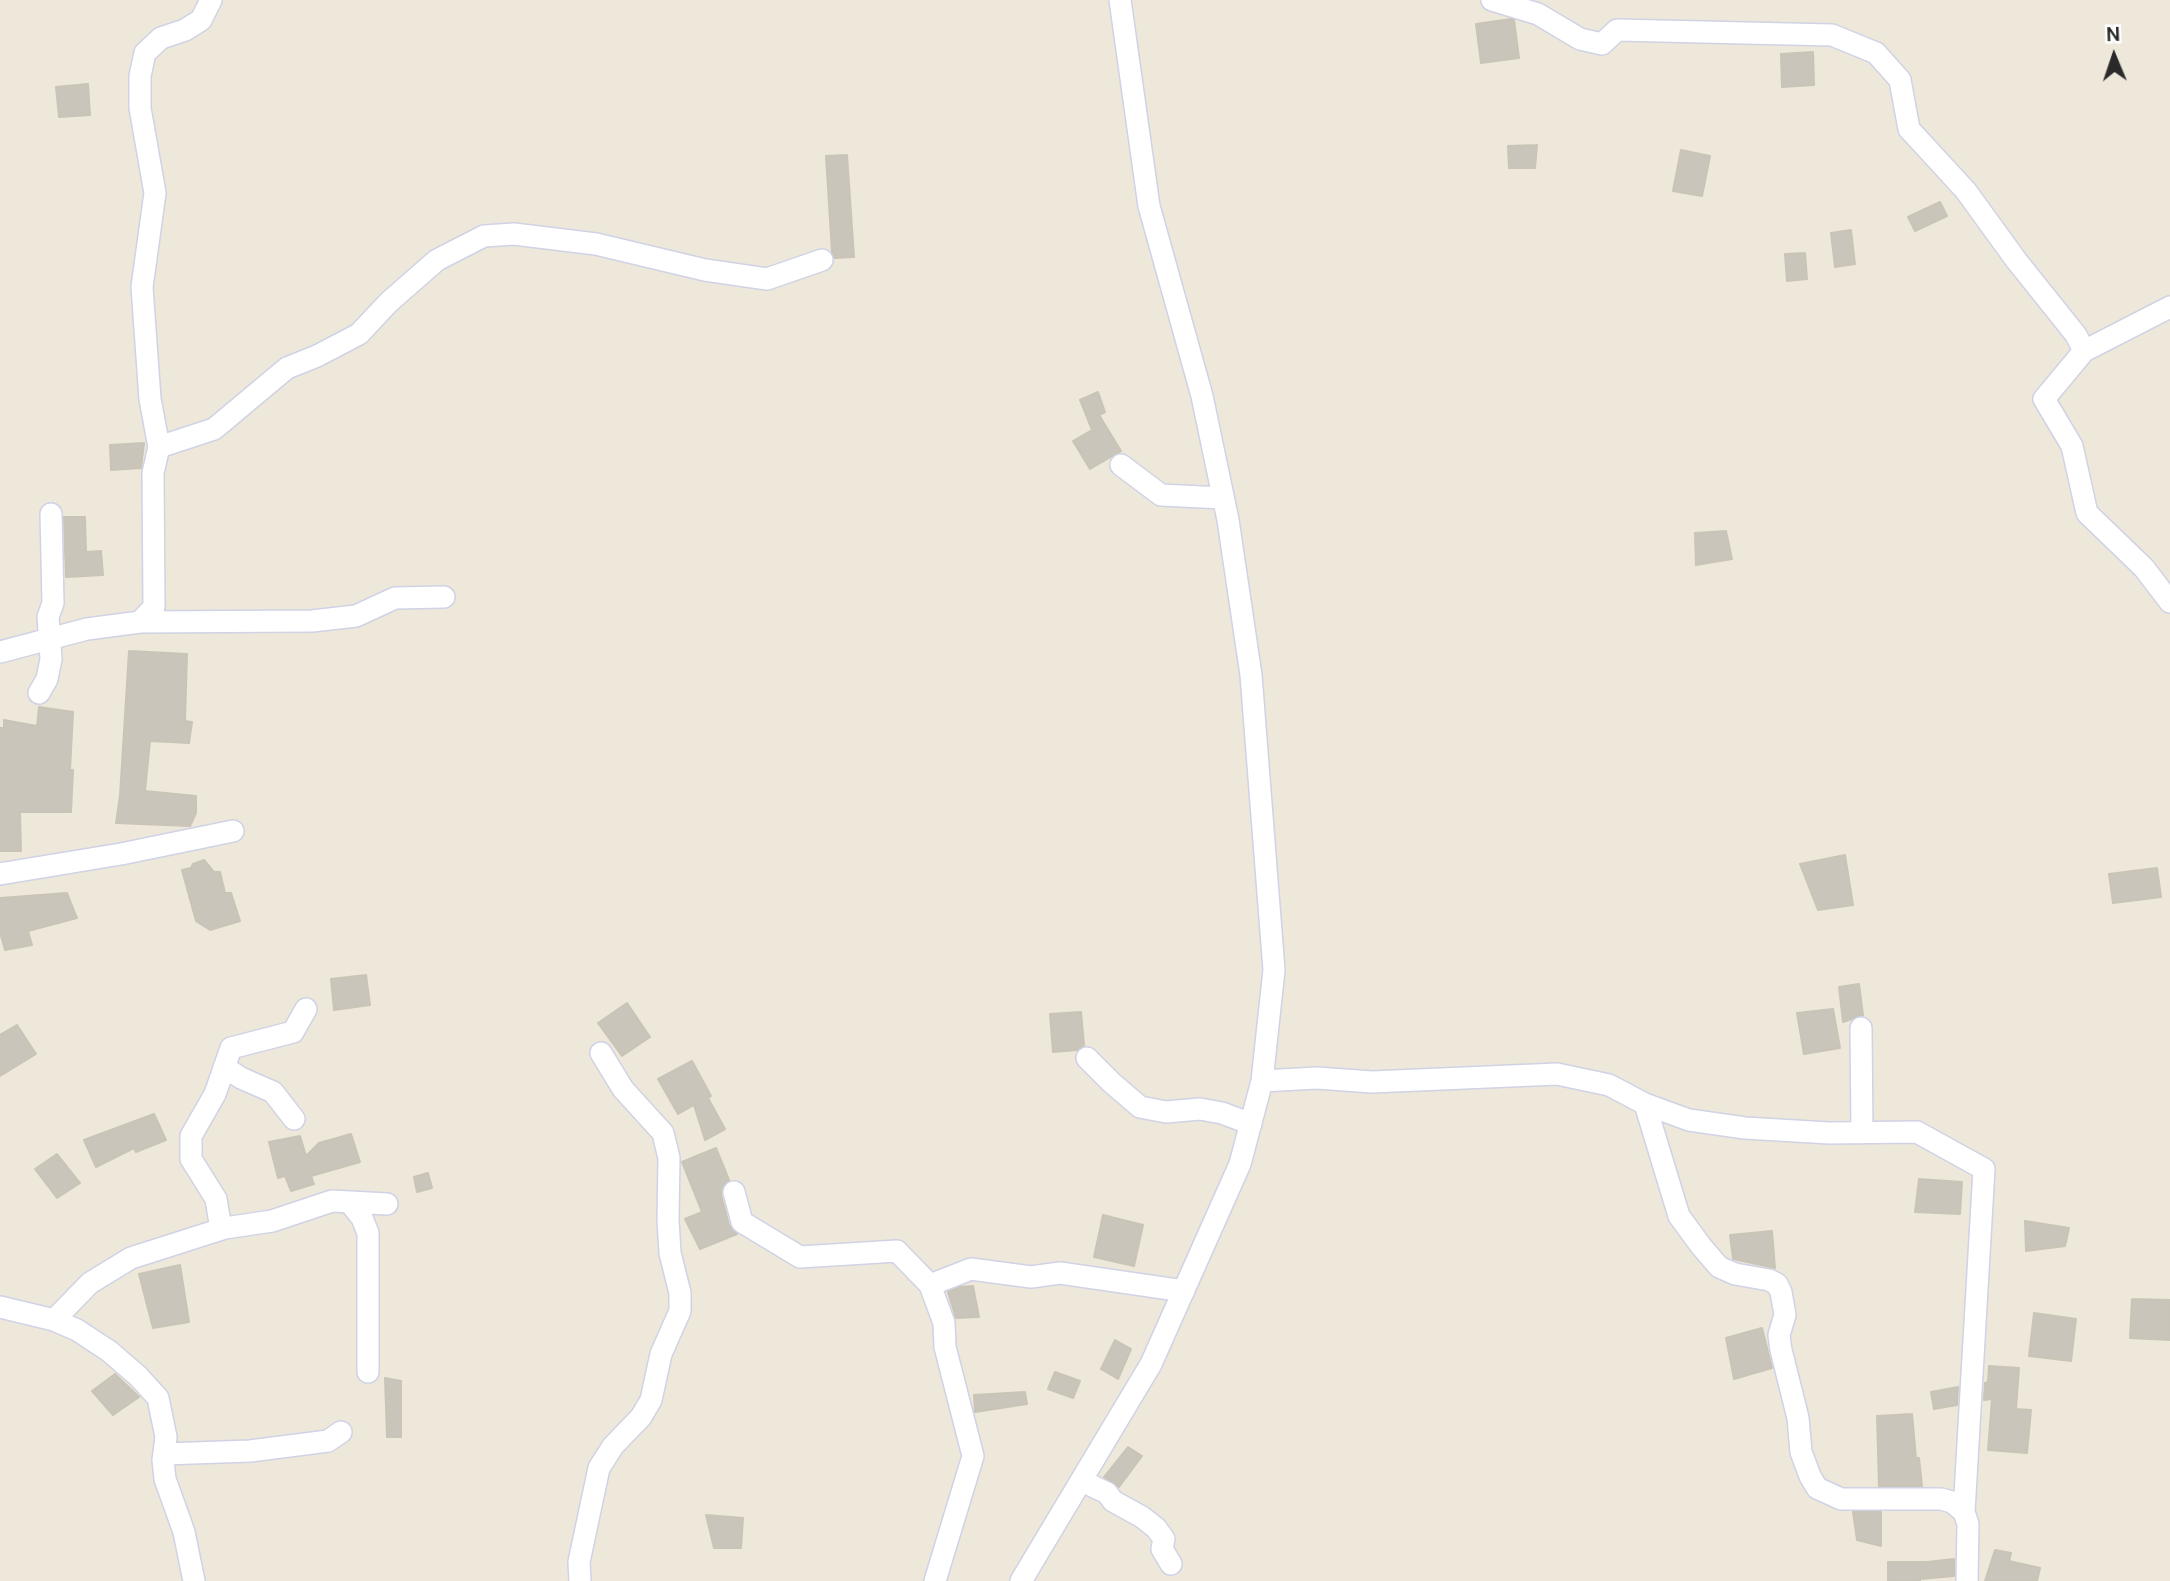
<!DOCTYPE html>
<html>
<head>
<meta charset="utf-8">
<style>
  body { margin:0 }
  #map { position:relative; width:2170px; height:1581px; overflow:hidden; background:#eee8db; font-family:"DM Sans",sans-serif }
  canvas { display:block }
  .north { position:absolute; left:2079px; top:21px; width:70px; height:70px; -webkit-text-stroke:5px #fff; paint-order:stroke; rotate:358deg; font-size:19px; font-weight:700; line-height:28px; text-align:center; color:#2a2a2a }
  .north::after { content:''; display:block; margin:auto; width:24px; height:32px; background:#2a2a2a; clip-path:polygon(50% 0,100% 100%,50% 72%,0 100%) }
</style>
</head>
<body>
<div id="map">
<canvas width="2170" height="1581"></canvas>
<div class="north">N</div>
</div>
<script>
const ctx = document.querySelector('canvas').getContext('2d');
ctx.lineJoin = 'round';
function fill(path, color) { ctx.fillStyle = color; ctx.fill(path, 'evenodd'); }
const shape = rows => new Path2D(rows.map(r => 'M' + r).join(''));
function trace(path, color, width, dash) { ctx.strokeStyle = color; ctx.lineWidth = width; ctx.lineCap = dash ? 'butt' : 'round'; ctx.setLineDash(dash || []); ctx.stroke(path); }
const building = shape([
  [1511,19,1514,20,1519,58,1481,63,1476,24,1511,19],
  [1813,52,1814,85,1782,87,1781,54,1813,52],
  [88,84,90,115,59,117,56,87,88,84],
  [1537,145,1535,168,1509,168,1508,146,1537,145],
  [1681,150,1710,156,1702,196,1673,191,1681,150],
  [847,155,854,257,835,258,832,252,826,156,847,155],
  [1940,202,1947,216,1915,231,1908,217,1940,202],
  [1851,230,1855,264,1835,267,1831,233,1851,230],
  [1805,253,1807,279,1787,281,1785,254,1805,253],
  [1098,392,1105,412,1099,415,1121,451,1090,469,1073,441,1092,430,1080,400,1098,392],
  [144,443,141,468,111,470,110,445,144,443],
  [64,517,85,517,86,552,101,551,103,575,66,577,64,517],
  [1726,531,1732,559,1696,565,1695,533,1726,531],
  [129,651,187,654,185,721,192,722,189,743,150,741,145,791,196,796,196,813,190,826,116,823,120,796,129,651],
  [39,707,73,712,70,770,73,770,71,812,20,812,21,851,0,851,0,728,4,728,4,720,37,726,39,707],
  [1845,855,1853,905,1818,910,1800,864,1845,855],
  [204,860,214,872,220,872,225,893,231,893,240,921,210,930,196,921,182,870,191,868,193,864,204,860],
  [2157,868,2161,897,2113,903,2109,874,2157,868],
  [67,893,77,918,28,931,32,945,5,950,0,932,0,898,67,893],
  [366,975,370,1005,334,1010,331,979,366,975],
  [1859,984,1863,1015,1843,1022,1839,987,1859,984],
  [627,1003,650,1037,622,1056,598,1023,627,1003],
  [1833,1009,1840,1048,1804,1054,1797,1013,1833,1009],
  [1081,1012,1084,1045,1077,1050,1053,1052,1050,1014,1081,1012],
  [17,1025,36,1054,0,1076,0,1035,17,1025],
  [692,1061,711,1096,708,1098,725,1129,705,1140,694,1105,678,1114,658,1079,692,1061],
  [154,1114,166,1140,136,1152,134,1148,96,1167,84,1140,154,1114],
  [351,1134,360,1162,311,1176,314,1184,291,1191,285,1176,278,1178,269,1142,300,1136,306,1156,319,1143,351,1134],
  [716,1148,729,1180,722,1188,721,1195,729,1225,737,1234,700,1249,685,1219,702,1212,682,1162,716,1148],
  [57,1154,80,1183,57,1198,35,1169,57,1154],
  [428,1173,432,1188,417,1192,414,1177,428,1173],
  [1919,1179,1962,1182,1960,1214,1915,1212,1919,1179],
  [1103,1215,1143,1225,1134,1266,1094,1257,1103,1215],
  [2025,1221,2069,1228,2065,1246,2026,1251,2025,1221],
  [1772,1231,1775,1268,1733,1259,1730,1235,1772,1231],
  [180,1265,189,1322,153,1328,139,1274,180,1265],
  [973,1286,979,1317,956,1318,948,1292,960,1287,973,1286],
  [2132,1299,2170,1300,2170,1340,2130,1338,2132,1299],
  [2034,1313,2076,1319,2071,1361,2029,1356,2034,1313],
  [1762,1328,1772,1368,1734,1379,1726,1338,1762,1328],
  [1115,1340,1131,1349,1118,1379,1101,1369,1115,1340],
  [1989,1366,2019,1368,2016,1409,2031,1410,2027,1453,1988,1450,1992,1399,1984,1400,1985,1383,1988,1382,1989,1366],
  [1055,1372,1080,1381,1073,1398,1048,1389,1055,1372],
  [115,1374,139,1397,113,1415,92,1391,115,1374],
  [385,1378,401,1381,401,1437,387,1437,385,1378],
  [1958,1387,1957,1405,1934,1409,1931,1392,1958,1387],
  [1025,1392,1027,1404,975,1412,974,1395,1025,1392],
  [1912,1414,1916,1458,1919,1458,1922,1486,1879,1486,1877,1416,1912,1414],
  [1128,1447,1142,1456,1119,1487,1104,1477,1128,1447],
  [1853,1512,1881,1512,1881,1546,1857,1540,1853,1512],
  [706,1515,743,1518,741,1548,714,1548,706,1515],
  [1995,1550,2011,1553,2009,1561,2040,1568,2037,1581,1985,1581,1995,1550],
  [1954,1559,1954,1576,1920,1579,1920,1581,1888,1581,1888,1562,1927,1562,1954,1559]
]);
fill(building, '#c9c5bb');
trace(building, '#c9c4b5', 2);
const minor = shape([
  [1492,0,1538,14,1580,39,1602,44,1617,30,1832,35,1876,53,1900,80,1909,129,1966,191,2016,260,2076,335,2084,351,2044,399,2072,446,2087,513,2144,568,2170,602],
  [2084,351,2170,307],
  [159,447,150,399,142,287,155,193,140,108,140,76,145,53,161,38,185,30,201,20,211,0],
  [1121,465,1161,495,1223,498],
  [140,622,312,621,356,616,395,598,444,597],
  [0,652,87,629,140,622,154,607,153,473,159,447,214,429,287,368,317,356,359,334,389,302,437,260,484,236,514,234,596,244,705,270,767,279,822,260],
  [39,693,47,679,51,659,48,617,53,603,51,514],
  [0,874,121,854,233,831],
  [1861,1028,1862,1133],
  [1087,1058,1112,1083,1140,1107,1166,1112,1200,1109,1222,1113,1251,1124],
  [224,1067,241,1078,273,1092,294,1119],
  [1262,1081,1317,1078,1372,1082,1557,1074,1609,1085,1645,1104,1689,1120,1745,1128,1829,1133,1917,1132,1984,1169,1964,1512],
  [1645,1104,1679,1216,1701,1246,1719,1267,1735,1274,1769,1280,1777,1284,1781,1292,1785,1315,1779,1335,1781,1350,1798,1418,1801,1452,1810,1476,1817,1488,1841,1499,1941,1499,1952,1502,1964,1512,1968,1524,1967,1581],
  [734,1192,742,1222,800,1257,897,1251,930,1285,971,1269,1031,1277,1060,1273,1184,1291],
  [350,1203,362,1218,368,1233,368,1372],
  [221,1229,216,1199,191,1159,191,1136,215,1094,231,1048,293,1032,306,1009],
  [930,1285,944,1323,945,1347,973,1456,935,1581],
  [0,1307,54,1320,77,1330,109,1351,138,1376,158,1398,166,1437,163,1460,165,1479,184,1532,194,1581],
  [54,1320,90,1283,131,1258,225,1228,272,1221,332,1201,387,1204],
  [164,1454,250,1451,328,1441,341,1432],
  [1082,1481,1107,1493,1113,1501,1142,1517,1156,1528,1164,1539,1162,1549,1171,1564],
  [580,1581,579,1562,599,1468,613,1446,641,1417,651,1400,661,1354,680,1311,680,1293,670,1253,668,1220,669,1158,663,1133,623,1089,601,1053],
  [1021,1581,1151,1364,1240,1164,1262,1081,1274,970,1251,675,1228,520,1202,396,1149,206,1120,0]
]);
trace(minor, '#d0d2e5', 24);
trace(minor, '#fff', 21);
</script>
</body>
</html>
